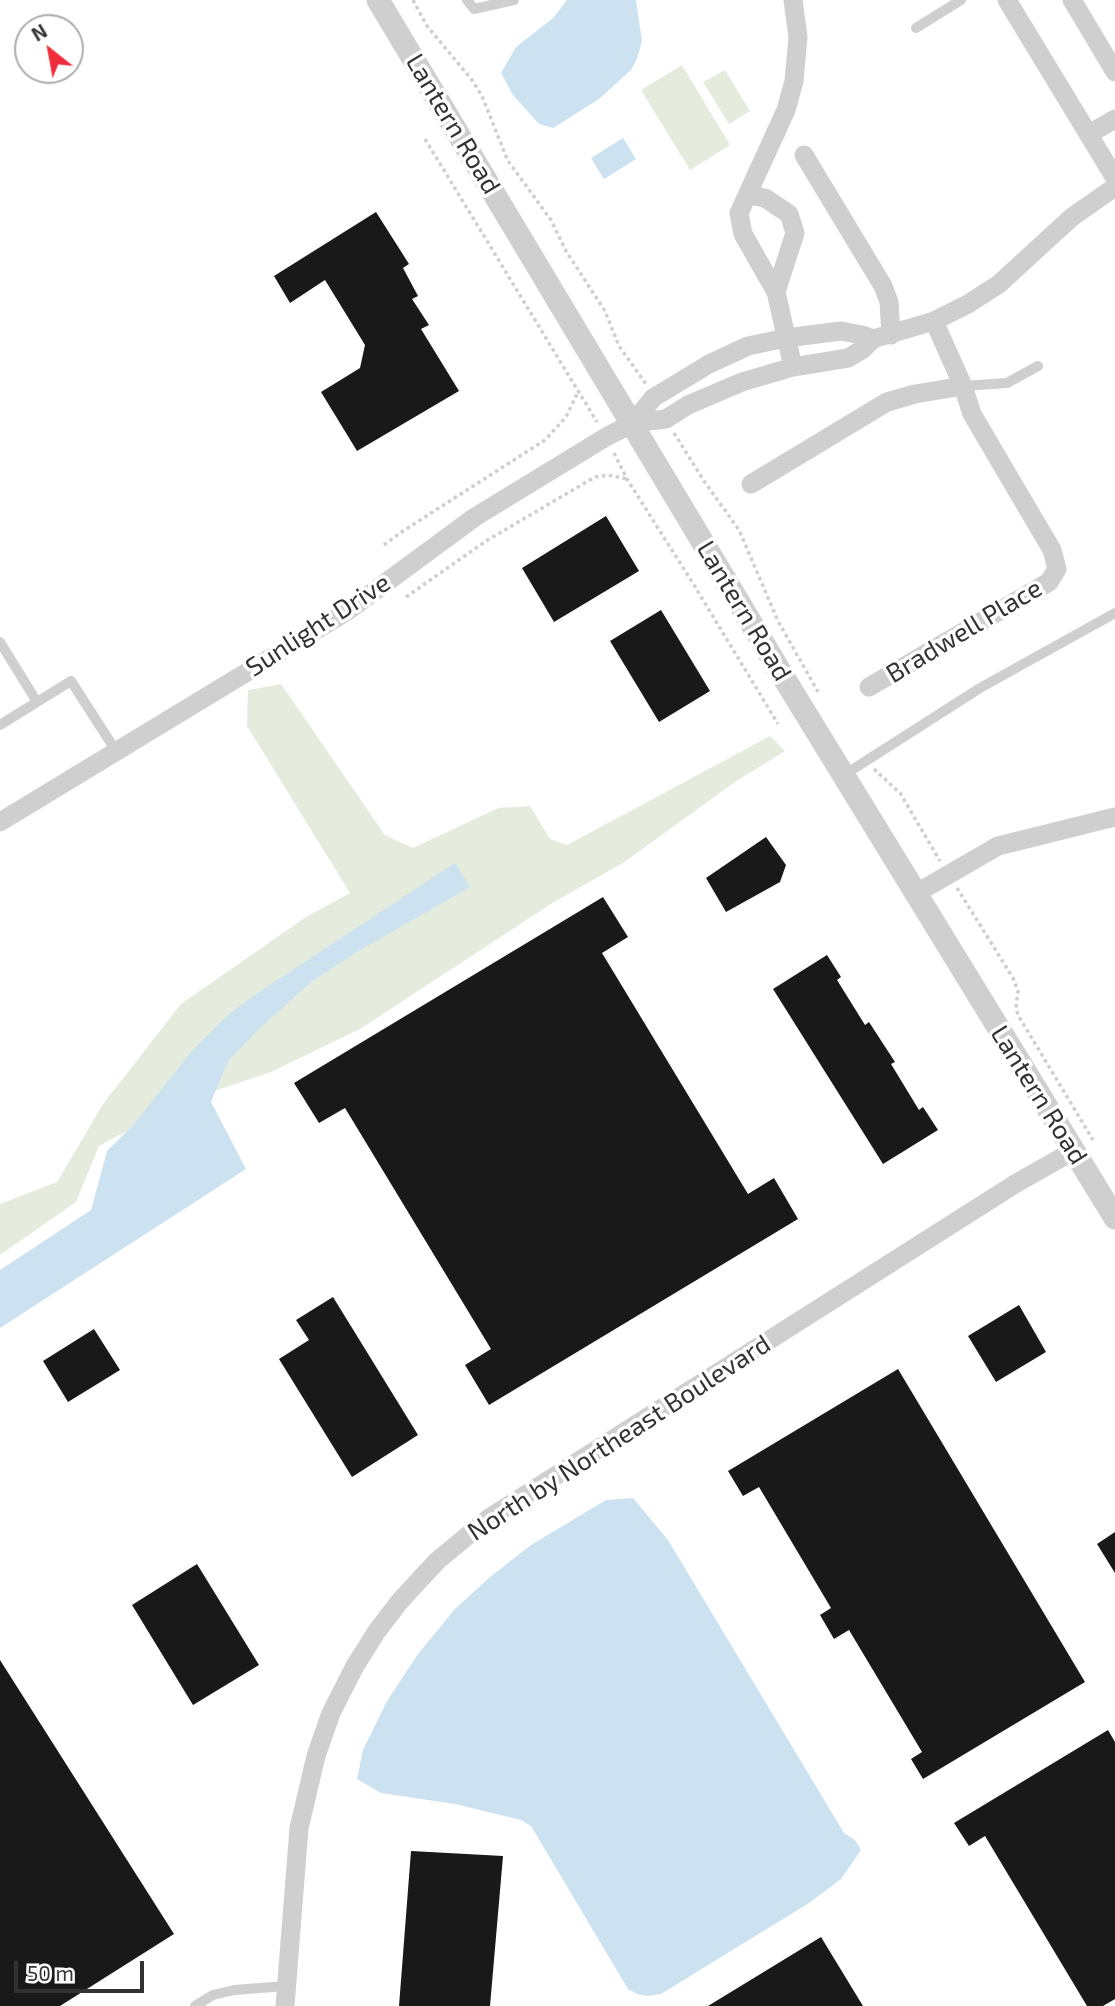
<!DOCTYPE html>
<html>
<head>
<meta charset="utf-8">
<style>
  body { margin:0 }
  #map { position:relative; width:1115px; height:2006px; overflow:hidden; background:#fff; font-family:"Exo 2",sans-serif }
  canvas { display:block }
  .north { position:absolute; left:14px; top:14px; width:70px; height:70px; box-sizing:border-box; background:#fff; border:2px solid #adadad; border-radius:50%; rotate:329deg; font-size:19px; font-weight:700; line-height:28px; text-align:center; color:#323232 }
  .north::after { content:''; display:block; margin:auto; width:24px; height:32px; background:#f02e3b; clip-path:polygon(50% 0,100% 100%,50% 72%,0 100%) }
  .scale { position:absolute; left:14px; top:1961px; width:130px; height:32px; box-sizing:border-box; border:4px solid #323232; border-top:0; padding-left:9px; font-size:21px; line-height:24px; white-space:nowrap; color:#323232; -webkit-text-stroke:5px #fff; paint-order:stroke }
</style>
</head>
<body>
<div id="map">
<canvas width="1115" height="2006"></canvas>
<div class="north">N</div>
<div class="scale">50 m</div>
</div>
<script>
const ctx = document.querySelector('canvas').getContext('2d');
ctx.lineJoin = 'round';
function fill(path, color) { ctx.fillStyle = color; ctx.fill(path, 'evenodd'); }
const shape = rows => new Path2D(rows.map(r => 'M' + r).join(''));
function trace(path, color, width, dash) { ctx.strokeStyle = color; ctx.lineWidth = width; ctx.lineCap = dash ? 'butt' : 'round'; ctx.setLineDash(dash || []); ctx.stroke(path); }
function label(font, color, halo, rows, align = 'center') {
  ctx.font = font + ' "Exo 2",sans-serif'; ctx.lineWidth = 7; ctx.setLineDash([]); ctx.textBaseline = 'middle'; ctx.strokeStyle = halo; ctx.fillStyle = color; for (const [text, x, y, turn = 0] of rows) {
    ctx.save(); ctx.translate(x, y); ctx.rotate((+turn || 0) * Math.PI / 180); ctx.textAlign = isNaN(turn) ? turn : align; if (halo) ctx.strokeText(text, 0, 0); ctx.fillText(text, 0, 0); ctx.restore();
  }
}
fill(shape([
  [682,65,730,145,690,170,641,90],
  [725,70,750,111,729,124,703,82],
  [281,684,385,835,413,848,498,808,530,806,550,839,567,845,770,736,785,751,735,782,623,863,554,902,360,1029,271,1072,181,1102,99,1146,76,1202,0,1255,0,1204,57,1182,103,1104,181,1004,306,917,350,893,247,726,248,690]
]), '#e5ecde');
fill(shape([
  [567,0,636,0,642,41,637,59,631,70,599,99,553,128,539,124,513,95,501,73,516,47,553,18],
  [623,138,636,159,604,179,591,158],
  [455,863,470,887,357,952,311,982,260,1028,228,1061,211,1102,246,1169,0,1328,0,1270,91,1210,107,1151,133,1125,192,1051,229,1014,256,994],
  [633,1498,668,1540,844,1833,855,1840,861,1850,841,1879,809,1903,661,1994,648,1996,637,1994,628,1989,531,1826,521,1820,455,1804,381,1793,357,1779,363,1750,387,1701,418,1654,455,1609,490,1577,531,1545,606,1500]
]), '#cce2f0');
fill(shape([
  [376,212,409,264,403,268,418,296,412,299,429,325,421,329,459,391,357,451,321,392,360,368,365,345,325,280,290,303,274,276],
  [606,516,639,571,554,622,522,568],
  [661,610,710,691,659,722,610,641],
  [766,837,786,865,780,882,726,912,706,878],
  [603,897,628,937,602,953,748,1194,774,1178,798,1219,489,1405,465,1365,491,1349,345,1108,319,1123,294,1083],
  [827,955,841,977,837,980,865,1025,869,1022,895,1062,891,1064,919,1110,923,1107,938,1130,883,1164,773,989],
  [333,1297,418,1435,352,1477,279,1359,309,1340,296,1320],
  [1019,1305,1046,1352,996,1382,968,1336],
  [94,1329,120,1370,68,1402,43,1361],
  [898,1369,1085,1682,923,1779,911,1759,922,1752,849,1630,834,1639,820,1615,831,1608,759,1487,743,1496,728,1471],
  [1115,1532,1115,1573,1097,1544],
  [197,1564,259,1665,193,1705,132,1605],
  [0,1660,174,1934,60,2006,0,2006],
  [1108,1730,1115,1742,1115,1999,1103,2006,1087,2006,985,1836,969,1846,954,1823],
  [411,1851,503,1856,490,2006,399,2006],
  [821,1937,863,2006,708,2006]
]), '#191919');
trace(shape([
  [413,0,427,26,472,80,482,96,508,161,551,220,566,251,605,311,619,346,646,384],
  [425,139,597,422],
  [674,433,704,481,739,530,778,621,818,692],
  [614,453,627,479,694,585,778,724],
  [384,545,400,533,545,440,566,417,578,392],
  [406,597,486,541,595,477,608,475,627,479],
  [874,769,900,793,940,861],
  [957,888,1013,978,1018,991,1016,1008,1018,1015,1093,1140]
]), '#cfcfcf', 3.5, [3.5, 3.5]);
trace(shape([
  [467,0,474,9,514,0],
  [916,28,961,0],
  [963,386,1007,383,1038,366],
  [0,642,37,702,71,681,116,751],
  [0,725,37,702],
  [844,775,980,688,1115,613],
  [195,2006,213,1995,234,1990,286,1986]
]), '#cfcfcf', 10);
trace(shape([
  [793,0,798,37,794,81,786,110,739,213,743,234,776,292,793,367],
  [1007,0,1115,178],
  [1072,0,1115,72],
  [1089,134,1115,119],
  [804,155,883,286,889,302,891,335],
  [749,195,765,198,789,214,795,233,776,292],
  [633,423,653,398,709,364,748,346,786,338,841,331,862,335,873,339],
  [751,484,887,402,915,394,963,386],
  [869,687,1049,582,1057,569,1052,550,972,414,963,386,934,321],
  [0,822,346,612,475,517,606,437,633,423,666,419,688,405,742,382,793,367,848,358,863,349,873,339,934,321,968,304,999,284,1072,217,1115,187],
  [915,894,998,846,1115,817],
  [285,2006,299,1828,316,1756,331,1713,355,1666,377,1631,400,1601,437,1561,489,1518,1015,1184,1073,1151]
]), '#cfcfcf', 19);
trace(shape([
  [378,0,787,683,1115,1218]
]), '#cfcfcf', 23);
label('26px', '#323232', '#fff', [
  ["Lantern Road",453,124,59],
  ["Lantern Road",744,611,59],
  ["Sunlight Drive",318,625,-33],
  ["Bradwell Place",964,631,-31],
  ["Lantern Road",1039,1095,58],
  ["North by Northeast Boulevard",619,1438,-33]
]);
</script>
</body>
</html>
